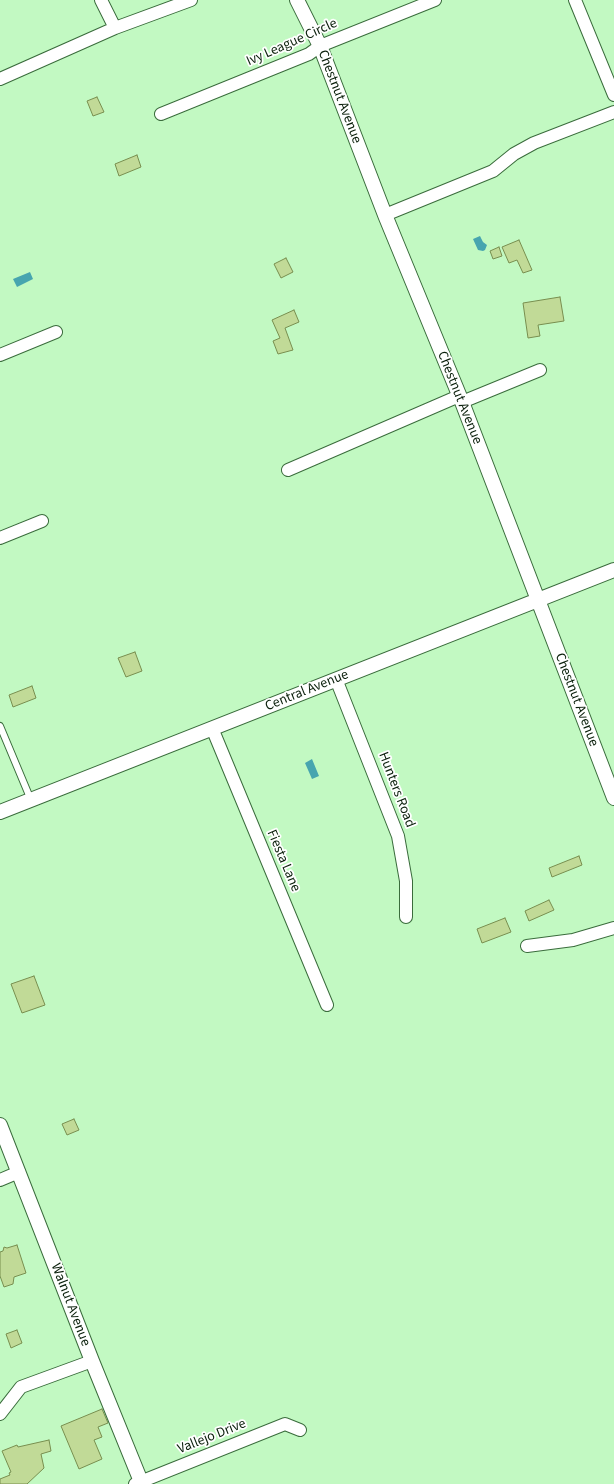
<!DOCTYPE html>
<html>
<head>
<meta charset="utf-8">
<style>
  body { margin:0 }
  canvas { display:block; background:#c2f9c2 }
</style>
</head>
<body>
<canvas width="614" height="1484"></canvas>
<script>
const ctx = document.querySelector('canvas').getContext('2d');
ctx.lineJoin = 'round';
function fill(path, color) { ctx.fillStyle = color; ctx.fill(path, 'evenodd'); }
const shape = rows => new Path2D(rows.map(r => 'M' + r).join(''));
function trace(path, color, width, dash) { ctx.strokeStyle = color; ctx.lineWidth = width; ctx.lineCap = dash ? 'butt' : 'round'; ctx.setLineDash(dash || []); ctx.stroke(path); }
function label(font, color, halo, rows, align = 'center') {
  ctx.font = font + ' "Source Sans 3",sans-serif'; ctx.lineWidth = 3.5; ctx.setLineDash([]); ctx.textBaseline = 'middle'; ctx.strokeStyle = halo; ctx.fillStyle = color; for (const [text, x, y, turn = 0] of rows) {
    ctx.save(); ctx.translate(x, y); ctx.rotate((+turn || 0) * Math.PI / 180); ctx.textAlign = isNaN(turn) ? turn : align; if (halo) ctx.strokeText(text, 0, 0); ctx.fillText(text, 0, 0); ctx.restore();
  }
}
fill(shape([
  [480,236,483,242,487,245,485,250,483,251,478,250,473,239],
  [30,272,33,279,17,287,13,279],
  [312,759,319,776,312,779,305,763]
]), '#47a5af');
const building = shape([
  [97,97,104,112,93,116,87,101,97,97],
  [137,155,141,167,119,176,115,164,137,155],
  [519,240,532,270,523,273,517,260,509,263,502,247,519,240],
  [499,247,502,256,493,259,490,251,499,247],
  [286,258,293,272,281,278,274,264,286,258],
  [560,297,564,321,538,325,540,336,528,338,523,303,560,297],
  [294,310,299,322,285,328,293,350,278,354,273,341,280,338,272,320,294,310],
  [135,652,142,671,126,677,118,658,135,652],
  [32,686,36,698,13,707,9,695,32,686],
  [579,856,582,865,552,877,549,868,579,856],
  [549,900,554,910,529,921,525,911,549,900],
  [505,918,511,932,482,943,477,929,505,918],
  [34,976,45,1005,22,1013,11,984,34,976],
  [74,1119,79,1130,67,1135,62,1124,74,1119],
  [17,1245,26,1273,14,1277,13,1284,4,1287,0,1276,0,1252,3,1251,4,1247,7,1248,17,1245],
  [17,1330,22,1343,11,1348,6,1334,17,1330],
  [102,1409,108,1423,98,1427,102,1437,94,1440,102,1459,79,1469,61,1426,102,1409],
  [49,1440,51,1451,41,1454,44,1468,27,1484,0,1484,0,1479,10,1475,9,1473,11,1472,2,1451,17,1445,18,1447,49,1440]
]);
fill(building, '#c1da97');
trace(building, '#788e4f', 1);
const service = shape([
  [0,726,31,800]
]);
const minor = shape([
  [101,0,115,28],
  [575,0,614,95],
  [0,79,115,28,191,0],
  [161,114,309,54,320,46,435,0],
  [385,215,493,171,514,154,534,143,614,112],
  [0,355,56,332],
  [462,402,540,370],
  [288,470,459,396],
  [0,538,42,521],
  [336,679,398,836,406,881,406,917],
  [212,728,327,1005],
  [527,946,573,940,614,928],
  [0,1180,19,1172],
  [0,1414,21,1387,92,1361],
  [135,1484,285,1424,300,1430]
]);
const tertiary = shape([
  [297,0,320,46,385,215,462,402,614,798],
  [0,812,614,570],
  [0,1125,92,1361,142,1484]
]);
trace(service, '#3a6c3c', 8);
trace(minor, '#3a6c3c', 14);
trace(tertiary, '#3a6c3c', 16);
trace(service, '#fff', 6);
trace(minor, '#fff', 12);
trace(tertiary, '#fff', 14);
label('14px', '#0a1f0b', '#fff', [
  ["Ivy League Circle",292,43,-24],
  ["Chestnut Avenue",339,97,69],
  ["Chestnut Avenue",459,398,68],
  ["Central Avenue",307,691,-22],
  ["Chestnut Avenue",576,700,69],
  ["Hunters Road",396,790,69],
  ["Fiesta Lane",283,861,67],
  ["Walnut Avenue",70,1305,69],
  ["Vallejo Drive",212,1437,-22]
]);
</script>
</body>
</html>
